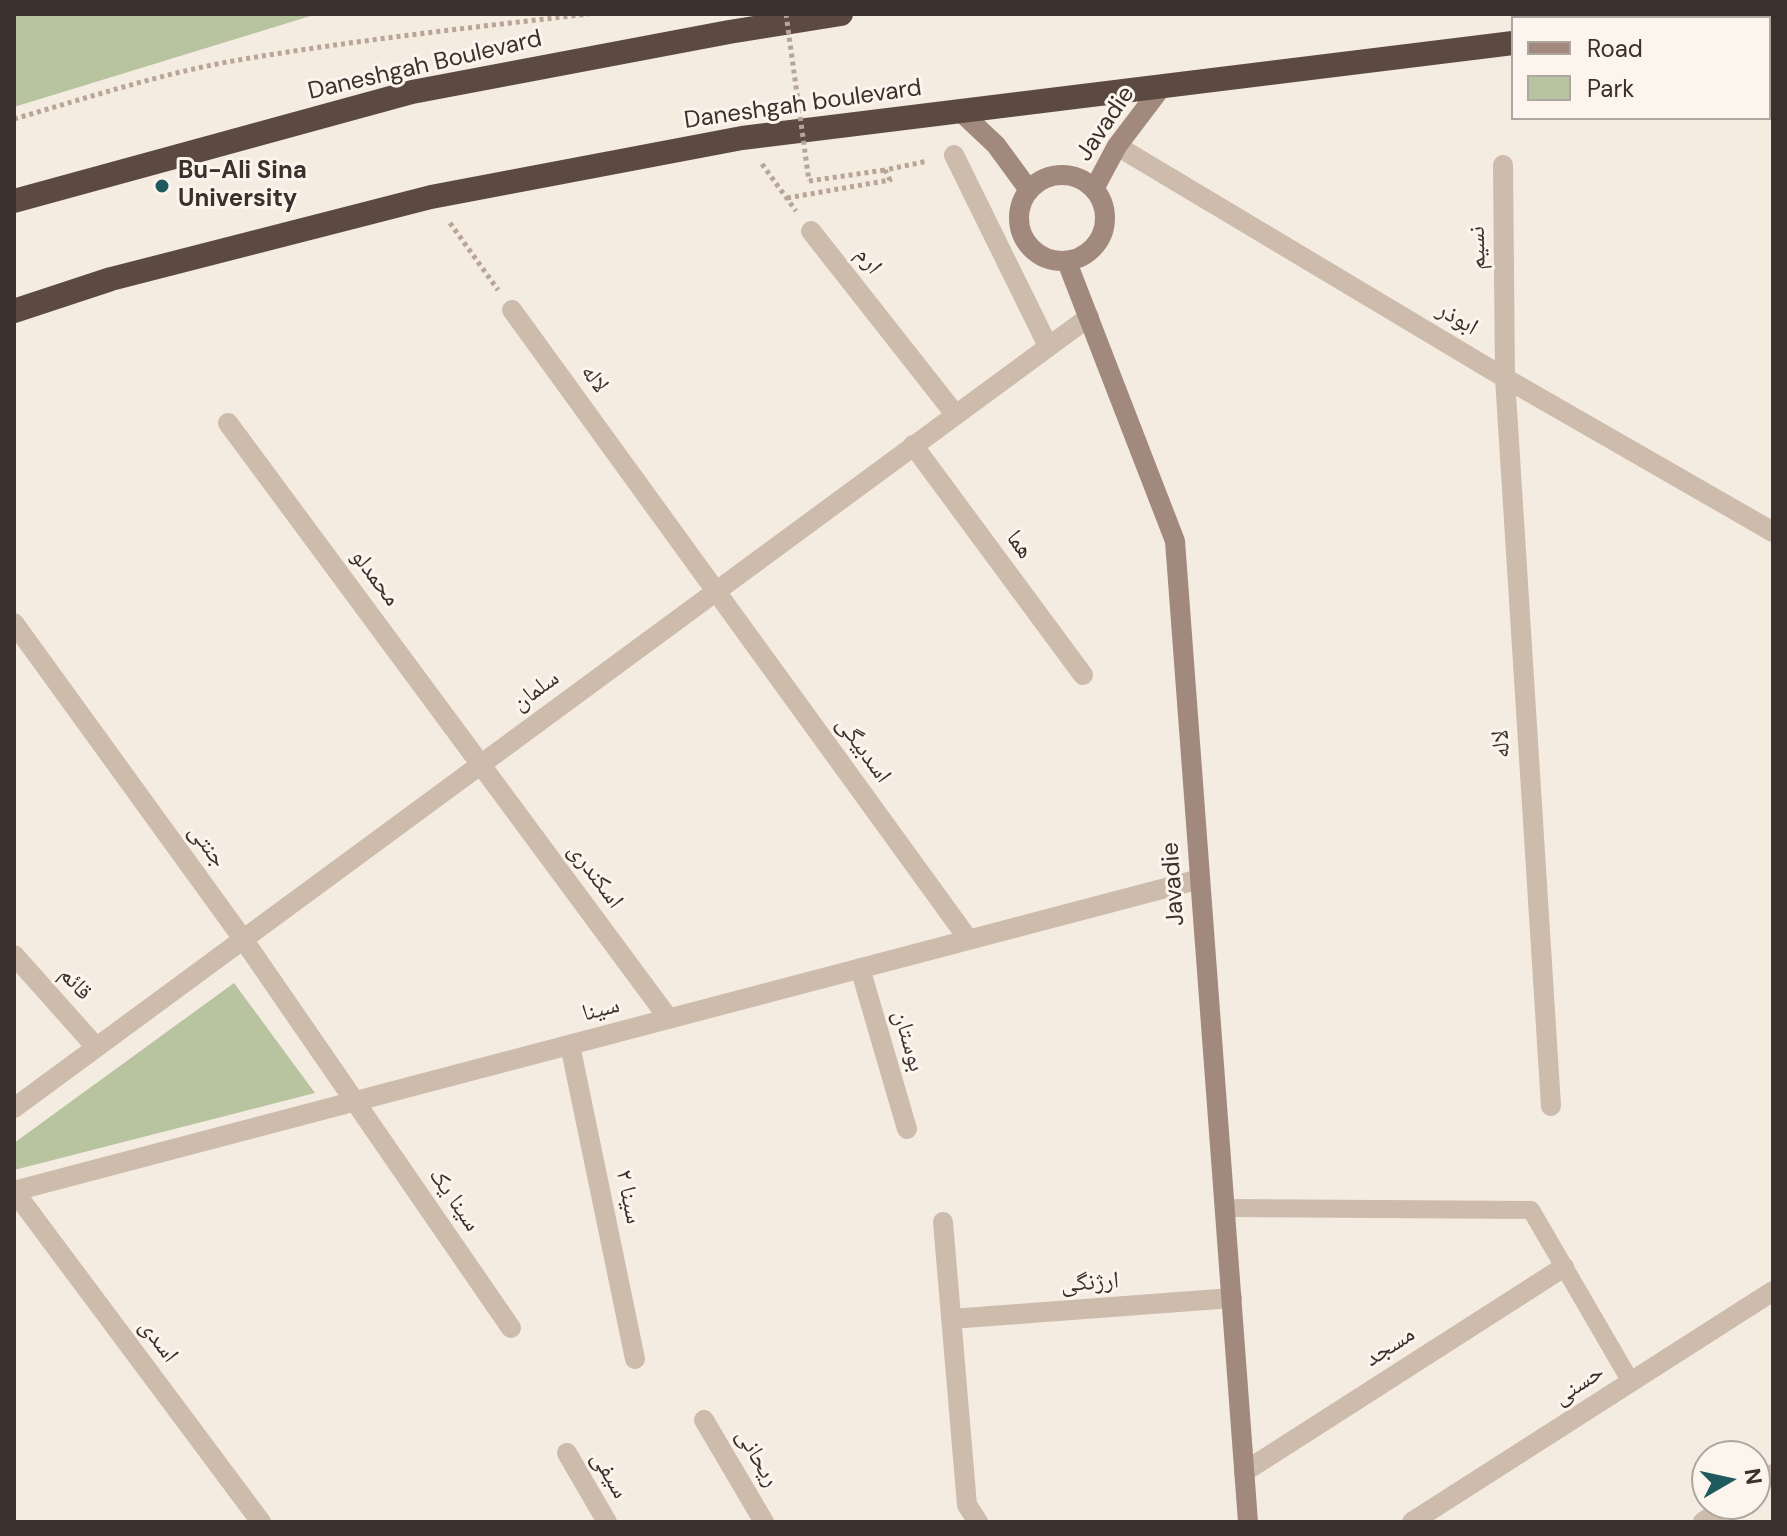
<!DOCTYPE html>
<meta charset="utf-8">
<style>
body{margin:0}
#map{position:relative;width:1787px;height:1536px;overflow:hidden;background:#f4ebe1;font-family:"DM Sans",sans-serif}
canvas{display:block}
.frame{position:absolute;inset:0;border:16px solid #3b302b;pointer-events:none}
.legend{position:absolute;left:1511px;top:16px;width:260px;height:104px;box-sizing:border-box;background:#fbf5ee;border:2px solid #aea6a0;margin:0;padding:10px 14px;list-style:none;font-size:24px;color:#3b302b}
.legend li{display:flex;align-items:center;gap:16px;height:40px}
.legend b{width:40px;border:2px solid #aea6a0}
.north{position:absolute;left:1691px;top:1440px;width:80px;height:80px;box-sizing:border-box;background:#fbf5ee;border:2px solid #aea6a0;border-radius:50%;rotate:81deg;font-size:22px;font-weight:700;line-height:32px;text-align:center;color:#3b302b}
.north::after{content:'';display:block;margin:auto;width:28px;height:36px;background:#1f5a5e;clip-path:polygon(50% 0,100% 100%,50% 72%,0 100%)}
</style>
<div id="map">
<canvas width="1787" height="1536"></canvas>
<div class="frame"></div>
<ul class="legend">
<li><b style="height:10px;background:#a18a7d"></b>Road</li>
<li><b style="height:22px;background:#b8c4a0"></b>Park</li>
</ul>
<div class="north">N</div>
</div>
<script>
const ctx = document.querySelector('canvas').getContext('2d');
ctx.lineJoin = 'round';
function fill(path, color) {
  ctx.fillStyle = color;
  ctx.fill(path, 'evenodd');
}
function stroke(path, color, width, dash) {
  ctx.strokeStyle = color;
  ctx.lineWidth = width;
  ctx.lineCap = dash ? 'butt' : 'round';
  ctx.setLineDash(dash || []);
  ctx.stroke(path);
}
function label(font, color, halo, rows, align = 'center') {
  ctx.font = font + ' "DM Sans","Noto Naskh Arabic",sans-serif';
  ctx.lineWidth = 6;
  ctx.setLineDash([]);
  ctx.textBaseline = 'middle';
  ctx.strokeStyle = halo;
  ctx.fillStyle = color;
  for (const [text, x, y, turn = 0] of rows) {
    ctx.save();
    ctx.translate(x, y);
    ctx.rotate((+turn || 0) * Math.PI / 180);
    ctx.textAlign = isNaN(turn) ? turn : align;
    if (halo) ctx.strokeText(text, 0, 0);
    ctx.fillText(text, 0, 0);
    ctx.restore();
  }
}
const green = new Path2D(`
 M14,14H317L14,107Z
 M234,983L315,1093L14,1170V1143Z`);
const path = new Path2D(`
 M14,119C90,97 166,72 244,59C358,40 474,27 589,14
 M762,164L796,211
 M809,181L885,170
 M787,198L890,180L885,170L928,161
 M450,223L498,290`);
const lane = new Path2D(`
 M1224,1208L1531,1210L1631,1382`);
const street = new Path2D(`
 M1117,146L1505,378L1773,532
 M954,155L1048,346
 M1503,165L1505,378L1551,1106
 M811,231L955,414
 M512,310L969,940
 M228,423L669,1019
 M913,445L1083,675
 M14,623L243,939L511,1328
 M14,955L96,1047
 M860,968L907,1129
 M570,1045L635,1359
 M14,1108L1089,317
 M14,1191L1200,879
 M14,1191L261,1522
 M943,1222L967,1505L978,1522
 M951,1319L1232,1298
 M704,1420L764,1522
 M567,1453L607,1522
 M1244,1472L1564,1267
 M1755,1486L1773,1474
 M1412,1522L1773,1291
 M1703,1522L1729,1504`);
const secondary = new Path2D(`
 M961,112L996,145L1029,190
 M1019 218a43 43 0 1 1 86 0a43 43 0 1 1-86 0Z
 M1094,189L1117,146L1161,88
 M1067,262L1175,541L1248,1522`);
const highway = new Path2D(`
 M1710,18L1742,14
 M14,201L412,92L729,32L841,14
 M14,311L111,279L431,197L742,138L1513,43`);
const pathBridge = new Path2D(`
 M786,14L809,181`);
const markers = [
 [162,186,8,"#1f5a5e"]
];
const streetNames = [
 ["Daneshgah Boulevard",425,66,-13],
 ["Daneshgah boulevard",803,105,-8],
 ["Javadie",1106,124,-56],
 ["نسیم",1478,248,-91],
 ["ارم",868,261,52],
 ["ابوذر",1457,319,31],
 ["لاله",594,379,54],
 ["هما",1019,545,54],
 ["محمدلو",375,578,53],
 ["سلمان",536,691,-36],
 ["لاله",1502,744,-94],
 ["اسدبیگی",863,750,54],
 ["جنتی",207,846,54],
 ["اسکندری",595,876,53],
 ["Javadie",1174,884,-94],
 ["قائم",75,984,48],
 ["سینا",601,1010,-15],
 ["بوستان",908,1041,74],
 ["سینا ۲",628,1197,78],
 ["سینا یک",454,1200,55],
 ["ارژنگی",1090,1283,-4],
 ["اسدی",158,1341,53],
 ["مسجد",1390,1347,-33],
 ["حسنی",1579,1385,-33],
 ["ریحانی",757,1458,60],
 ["سیفی",609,1475,60]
];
const poiNames = [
 ["Bu-Ali Sina",178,172],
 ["University",178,200]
];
fill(green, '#b8c4a0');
stroke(path, '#b9a596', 5, [4, 4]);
stroke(lane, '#cdbbac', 18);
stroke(street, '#cdbbac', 20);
stroke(secondary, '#a18a7d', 20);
stroke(highway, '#5c4a42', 24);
stroke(pathBridge, '#b9a596', 5, [4, 4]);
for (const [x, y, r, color] of markers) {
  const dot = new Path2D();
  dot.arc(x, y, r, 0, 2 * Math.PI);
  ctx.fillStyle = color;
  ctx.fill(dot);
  stroke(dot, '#fbf5ee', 3);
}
label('24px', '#3b302b', '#fbf5ee', streetNames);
label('bold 24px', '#3b302b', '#fbf5ee', poiNames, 'left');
</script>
